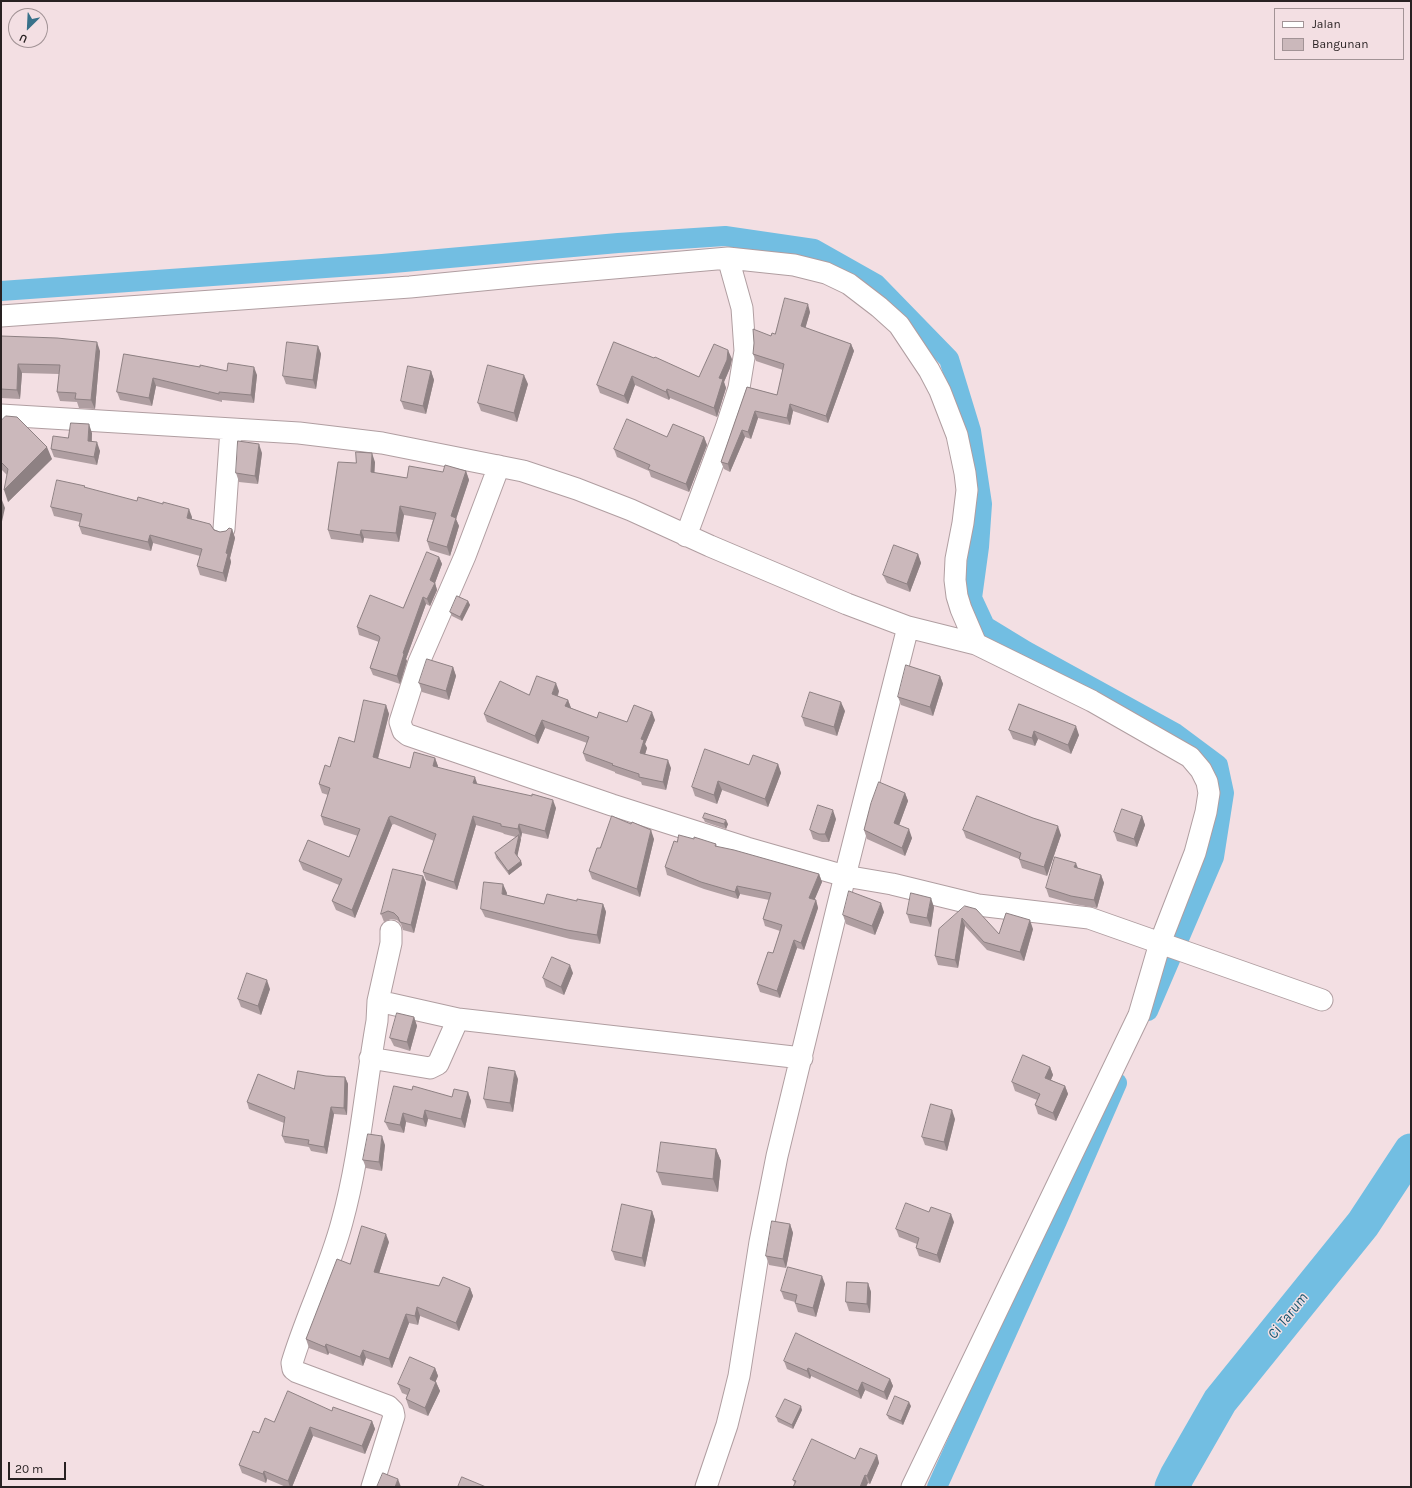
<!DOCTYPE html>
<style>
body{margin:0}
#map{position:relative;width:1412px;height:1488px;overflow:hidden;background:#f3dfe3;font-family:Karla,sans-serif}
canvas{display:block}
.frame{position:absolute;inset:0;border:2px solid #282122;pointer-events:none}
.legend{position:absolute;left:1274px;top:8px;width:130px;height:52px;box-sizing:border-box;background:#f3dfe3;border:1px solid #a29396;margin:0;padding:5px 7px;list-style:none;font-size:12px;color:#282122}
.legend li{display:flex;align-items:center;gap:8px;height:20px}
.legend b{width:20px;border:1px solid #a29396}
.north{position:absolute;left:8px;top:8px;width:40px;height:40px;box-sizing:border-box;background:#f3dfe3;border:1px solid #a29396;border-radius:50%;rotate:204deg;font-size:11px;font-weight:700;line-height:16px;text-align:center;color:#282122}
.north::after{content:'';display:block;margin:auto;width:14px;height:18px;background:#38718a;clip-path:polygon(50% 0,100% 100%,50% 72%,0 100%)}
.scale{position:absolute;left:8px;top:1462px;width:58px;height:18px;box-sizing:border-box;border:2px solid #282122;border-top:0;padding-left:5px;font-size:12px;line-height:14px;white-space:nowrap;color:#282122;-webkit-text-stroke:3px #f3dfe3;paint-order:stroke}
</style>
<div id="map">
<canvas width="1412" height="1488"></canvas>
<div class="frame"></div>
<ul class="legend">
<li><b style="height:5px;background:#fff"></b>Jalan</li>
<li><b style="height:11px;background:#cbb8bb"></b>Bangunan</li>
</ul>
<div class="north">U</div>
<div class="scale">20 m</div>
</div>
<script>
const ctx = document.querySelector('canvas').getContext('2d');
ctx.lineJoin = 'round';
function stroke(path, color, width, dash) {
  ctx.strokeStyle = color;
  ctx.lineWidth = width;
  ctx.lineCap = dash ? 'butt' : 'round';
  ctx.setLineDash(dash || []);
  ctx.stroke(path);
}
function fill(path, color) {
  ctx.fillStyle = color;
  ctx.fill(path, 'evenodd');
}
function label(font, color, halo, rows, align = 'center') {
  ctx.font = font + ' Karla,sans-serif';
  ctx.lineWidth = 3;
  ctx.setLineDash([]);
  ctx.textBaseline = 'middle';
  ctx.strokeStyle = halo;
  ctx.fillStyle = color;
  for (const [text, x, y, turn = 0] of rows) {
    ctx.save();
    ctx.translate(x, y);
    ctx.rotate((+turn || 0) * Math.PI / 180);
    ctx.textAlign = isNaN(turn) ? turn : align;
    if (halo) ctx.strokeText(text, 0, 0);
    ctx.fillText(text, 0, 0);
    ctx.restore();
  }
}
const canal = new Path2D(`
 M1,291L382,264L618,243L725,236L814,249L876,284L949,359L971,431L982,504L979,547L972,598L985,626L1026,651L1175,733L1218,765L1224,793L1214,857L1148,1011
 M937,1487L1057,1221L1117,1083`);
const river = new Path2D(`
 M1172,1487L1177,1476L1220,1401L1363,1224L1411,1151`);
const street = new Path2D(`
 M1,316L410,287L533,275L728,258L794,265L826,273L849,284L879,307L899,325L929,370L940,391L957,435L965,473L967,490L963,523L956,559L955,580L957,596L961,609L976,644
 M1,415L299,433L382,443L523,471L577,489L631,510L710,546L847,604L908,627L976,644L1092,701L1190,757L1201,770L1207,782L1209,793L1206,812L1195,853L1160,943L1139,1015L912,1487
 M499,466L465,556L419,662L400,722L403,731L408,735L612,805L747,848L845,876L892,884L978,905L1089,918L1322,1000
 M224,529L231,429
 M686,536L726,428L739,388L745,351L742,308L728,258
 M378,1001L458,1019L802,1058
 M370,1058L430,1068L438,1064L458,1019
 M372,1487L394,1416L393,1411L388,1406L297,1372L293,1369L292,1363C306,1316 329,1271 342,1222C360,1157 365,1088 377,1021L378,1001L391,943V931
 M706,1487L727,1425L739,1376L760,1242L777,1156L845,876L908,627`);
const wall = new Path2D(`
 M810,312L805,328L851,344L854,351L828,423L793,411L790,425L758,418L751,439L745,437L730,472L724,469L721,462L747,387L777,395L783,370L756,361L753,354L771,336L775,334Z
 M1,336L100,351L95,409L79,408L77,402L60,401L57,392L59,374L22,373L20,399L1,398Z
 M614,342L699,377L732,359L730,368L724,382L726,388L717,417L670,398L669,400L635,385L628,404L600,393L597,385Z
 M318,346L321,354L316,389L286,384L283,376Z
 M124,354L200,367L257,375L254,403L222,400V402L156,386L152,406L120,400L117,392Z
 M431,371L434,380L426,414L404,409L401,401Z
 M528,384L517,422L481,411L478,403Z
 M1,421L52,459L8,502L7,475L1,469Z
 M92,433V442L100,451L97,465L54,457L51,449L68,438Z
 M667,437H704L707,445L689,492L651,477L649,471L617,457L614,449Z
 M262,453L258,484L239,482L236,473Z
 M375,462L374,473L407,478L443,472L466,471L469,480L456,519L459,526L450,556L430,550L427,541L433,520L404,515L399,542L364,538L363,543L331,539L328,530L356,463Z
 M85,488L192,517V519L220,532L226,531L232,529L235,538L230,558L231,562L226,582L200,575L197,566L200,556L153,543L151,551L82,534L79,526L80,522L54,516L51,507Z
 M918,554L921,563L910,592L887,583L883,575Z
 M439,557L442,564L435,583L437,590L430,606L426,604L406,659L407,661L400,684L373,675L370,668L379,642L359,635L357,627L403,608Z
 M468,601L470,605L462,621L452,616L450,612Z
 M453,667L456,676L449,700L422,692L419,683Z
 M940,676L943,684L933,716L901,705L898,697Z
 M559,691L558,696L568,700L571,708L597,718L627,722L655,720L645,744L647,748L645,754L671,768L666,790L642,785L641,782L615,773V772L586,761L583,753L587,743L545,728L538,744L487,722L484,714L529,695Z
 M1019,704L1079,735L1071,754L1038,739L1035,746L1013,739L1009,730Z
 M386,705L389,714L378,759L410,768L435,758L438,767L477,784L556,808L548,839L522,833L521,838H520L521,839L517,856L521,861L522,865L509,875L496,858L495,853L516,837L504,834L503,833L476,825L457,890L426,880L423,872L434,841L394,824L392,825L355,918L336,910L332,901L339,885L303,870L299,861L349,857L358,836L324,825L321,816L328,795L322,793L319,784L330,767L354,742Z
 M845,711L837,736L805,726L802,717Z
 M778,764L781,773L768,807L722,790L717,804L695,796L692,787L749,765Z
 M905,793L908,801L899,825L912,838L905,856L867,839L864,830Z
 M1142,816L1145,825L1137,847L1117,841L1114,832Z
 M703,818L728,824L726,829L705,822Z
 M836,819L829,842H822L813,839L810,830Z
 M631,824L654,839L640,897L592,879L589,871L600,848Z
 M963,830L1061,835L1047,876L1022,868L1019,859L966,838Z
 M694,839L716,844L717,847L819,874L822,882L814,900H816L818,908L804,950L797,948L780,998L760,992L757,984L773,953L780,931L765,926L763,919L769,900L740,894L738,899L704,889L667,875L665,867Z
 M1078,868L1101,875L1104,883L1097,908L1074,904L1049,897L1046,888Z
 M423,876L426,883L414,933L403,930L401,924L397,920L391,919L384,922L381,914Z
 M507,893L506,895L544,904L577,901L603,904L606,912L600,944L570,939L485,917L481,909Z
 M965,906L999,934L1033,929L1024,961L987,950L965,926L958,968L938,965L935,956Z
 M934,907L931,927L910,923L907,914Z
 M884,912L875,935L846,924L843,915Z
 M573,973L564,995L546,987L543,978Z
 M270,989L261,1015L241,1007L238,999Z
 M414,1017L417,1026L410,1051L394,1046L390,1038Z
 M1050,1067L1053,1075L1051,1080L1065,1086L1068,1094L1056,1121L1038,1114L1035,1105L1037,1100L1015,1091L1012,1082Z
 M326,1076L345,1077L348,1084L347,1115L334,1114L327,1154L311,1151L309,1147L285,1143L282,1136L284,1123L249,1109L247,1102L294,1089Z
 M518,1079L513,1112L487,1108L484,1099Z
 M412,1090L452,1097L468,1092L471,1101L465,1128L428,1119L426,1127L406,1122L404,1133L389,1130L385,1122Z
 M955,1119L947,1151L925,1145L922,1137Z
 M385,1145L382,1171L366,1168L363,1160Z
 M716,1149L721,1161L718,1192L662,1185L657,1172Z
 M652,1211L655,1220L645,1267L615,1260L612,1251Z
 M954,1222L940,1263L919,1256L916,1248L917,1244L899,1237L896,1229Z
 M790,1224L793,1233L786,1268L769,1265L766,1256Z
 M389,1242L379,1273L439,1286L470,1288L473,1296L459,1331L420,1316L418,1325L409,1323L392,1368L366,1358L363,1366L329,1353L328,1355L309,1348L306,1339L350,1264Z
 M868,1283L871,1292L870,1313L849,1311L846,1302Z
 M825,1284L816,1317L798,1312L795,1303V1302L784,1299L781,1291Z
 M784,1361L890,1379L893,1386L887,1400L865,1390L861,1399L811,1376L810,1379L787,1369Z
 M435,1368L438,1376L435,1382H436L440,1391L428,1416L409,1408L406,1399L407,1395L402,1393L398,1384Z
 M911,1406L903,1425L889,1419L887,1415Z
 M802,1410L793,1429L778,1422L776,1417Z
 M332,1411L372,1421L375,1429L365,1454L313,1436L292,1487H286L267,1479L266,1483L242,1473L239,1465L259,1433L274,1422Z
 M877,1455L879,1463L870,1484L868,1483L795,1484L793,1480L855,1459Z`);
const shadedWall = new Path2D(`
 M808,304L810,312L804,333L801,326Z
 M97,342L100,351L95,409L91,400Z
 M851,344L854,351L828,423L826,416Z
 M318,346L321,354L316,389L313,380Z
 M728,350L732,359L730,368L724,382L726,388L717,417L714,408L719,378Z
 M18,364L22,373L20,399L17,390Z
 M254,367L257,375L254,403L251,395Z
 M431,371L434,380L426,414L423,406Z
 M524,375L528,384L517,422L514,413Z
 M632,376L635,385L628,404L624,396Z
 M153,378L156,386L152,406L149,398Z
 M667,389L670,398L669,400L666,392Z
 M790,404L793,411L790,425L787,418Z
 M755,411L758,418L751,439L748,432Z
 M89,424L92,433L91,450L88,441Z
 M742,430L745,437L730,472L728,464Z
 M704,437L707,445L689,492L686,484Z
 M97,442L100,451L97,465L94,457Z
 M259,444L262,453L258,484L255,476Z
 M47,447L52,459L8,502L4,490Z
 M372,453L375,462L374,481L371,472Z
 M466,471L469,480L456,519L459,526L450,556L447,547L451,516Z
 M2,500L5,508L1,526V503Z
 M400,506L404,515L399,542L396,533Z
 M189,509L192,517L190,526L187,518Z
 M232,529L235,538L230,558L231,562L226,582L223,573L226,553Z
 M361,530L364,538L363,543L360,535Z
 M150,535L153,543L151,551L148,542Z
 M918,554L921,563L910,592L907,584Z
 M439,557L442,564L435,583L437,590L430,606L427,599L430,580Z
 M423,597L426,604L406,659L407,661L400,684L397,676L403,653Z
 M468,601L470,605L462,621L460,617Z
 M453,667L456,676L449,700L446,691Z
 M940,676L943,684L933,716L930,707Z
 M556,683L559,691L555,702L552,694Z
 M568,700L571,708L568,714L565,706Z
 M841,702L845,711L837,736L834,727Z
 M386,705L389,714L376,766L373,757Z
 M652,712L655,720L645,744L647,748L643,761L640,753L641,739Z
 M542,720L545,728L538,744L535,736Z
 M1076,726L1079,735L1071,754L1068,745Z
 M1034,731L1038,739L1035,746L1032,738Z
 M435,758L438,766L436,774L433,766Z
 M668,760L671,768L666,790L663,782Z
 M778,764L781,773L768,807L765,799Z
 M475,777L478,786L473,783Z
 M718,781L722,790L717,804L714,795Z
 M905,793L908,801L897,831L894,823Z
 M553,800L556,808L548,839L545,831Z
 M833,810L836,819L829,842L825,834Z
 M473,816L476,825L457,890L454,882Z
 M1142,816L1145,825L1137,847L1134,839Z
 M389,817L392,825L355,918L352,910Z
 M726,820L728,824L726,829L724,824Z
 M519,824L522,833L521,838L518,829Z
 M1058,826L1061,835L1047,876L1044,867Z
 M909,829L912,838L905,856L902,848Z
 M651,830L654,839L640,897L637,889Z
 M519,835L521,839L517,858L515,853Z
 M521,861L522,865L509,875L508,871Z
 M1076,863L1079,871L1074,867Z
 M819,874L822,882L812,906L809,898Z
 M1101,875L1104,883L1097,908L1094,900Z
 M423,876L426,883L414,933L411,925Z
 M503,884L507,893L505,903L502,894Z
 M737,886L740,894L738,899L735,892Z
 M931,898L934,907L931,927L927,918Z
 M816,900L818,908L804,950L801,943Z
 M881,903L884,912L875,935L872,926Z
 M603,904L606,912L600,944L597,935Z
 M962,918L965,926L958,968L955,960Z
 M1030,920L1033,929L1024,961L1020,952Z
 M794,940L797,948L780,998L777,991Z
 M570,965L573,973L564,995L561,987Z
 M267,980L270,989L261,1015L258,1006Z
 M414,1017L417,1026L410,1051L407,1042Z
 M1050,1067L1053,1075L1048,1086L1045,1078Z
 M515,1071L518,1079L513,1112L510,1103Z
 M345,1077L348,1084L347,1115L344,1108Z
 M1065,1086L1068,1094L1056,1121L1053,1113Z
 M468,1092L471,1101L465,1128L461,1119Z
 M331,1107L334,1114L327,1154L324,1147Z
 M425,1110L428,1119L426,1127L423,1119Z
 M952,1110L955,1119L947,1151L944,1142Z
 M403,1113L406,1122L404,1133L400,1125Z
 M382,1136L385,1145L382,1171L379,1162Z
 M716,1149L721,1161L718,1192L713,1179Z
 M652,1211L655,1220L645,1267L642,1258Z
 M951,1214L954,1222L940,1263L937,1255Z
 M790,1224L793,1233L786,1268L783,1259Z
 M386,1234L389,1242L377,1280L374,1272Z
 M822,1276L825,1284L816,1317L813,1308Z
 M868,1283L871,1292L870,1313L867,1304Z
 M470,1288L473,1296L459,1331L456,1323Z
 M417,1307L420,1316L418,1325L415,1316Z
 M406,1314L409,1323L392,1368L389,1359Z
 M326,1344L329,1353L328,1355L325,1347Z
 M363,1350L366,1358L363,1366L360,1357Z
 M435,1368L438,1376L433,1388L430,1379Z
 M808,1368L811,1376L810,1379L807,1371Z
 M890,1379L893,1386L887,1400L884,1392Z
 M436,1382L440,1391L428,1416L425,1408Z
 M862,1382L865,1390L861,1399L858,1391Z
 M909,1402L911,1406L903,1425L901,1421Z
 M801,1406L802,1410L793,1429L792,1425Z
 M372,1421L375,1429L365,1454L362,1446Z
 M310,1427L313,1436L292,1487H290L288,1481Z
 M877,1455L879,1463L870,1484L867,1476Z
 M264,1471L267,1479L266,1483L263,1474Z
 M865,1475L868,1483L866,1487H860Z
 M398,1479L401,1487H395Z`);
const building = new Path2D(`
 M785,298L808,304L801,326L851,344L826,416L790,404L787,418L755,411L748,432L742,430L728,464L721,462L747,387L777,395L784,364L753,354L754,343L753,329L771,336L772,333L775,334Z
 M1,336L57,338L97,342L91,400L75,399L76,393L57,392L60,365L18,364L17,390L1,389Z
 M287,342L318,346L313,380L283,376Z
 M614,342L654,358L655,357L699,377L714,344L728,350L727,360L719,378L723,379L714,408L667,389L666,392L632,376L624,396L597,385Z
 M124,354L200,367V365L227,371L228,363L254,367L251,395L219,392V394L153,378L149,398L117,392Z
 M488,365L524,375L514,413L478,403Z
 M408,366L431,371L423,406L401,401Z
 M6,416L17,417L47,447L4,490L8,469L1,462V421Z
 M627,419L667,437L673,424L704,437L686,484L648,469L650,465L614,449Z
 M71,423L89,424L88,441L97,442L94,457L51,449L53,436L68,438Z
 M238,441L259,444L255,476L236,473Z
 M356,452L372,453L371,472L407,478L409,466L443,472L445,465L466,471L451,516L456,518L447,547L427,541L436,513L400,506L396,533L361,530L360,535L328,530L338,462L356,463Z
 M57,480L85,486L84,487L137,501L138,497L163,504V502L189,509L187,518L210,524L214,530L220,532L226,531L229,528L232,529L226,553L228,554L223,573L197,566L202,549L150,535L148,542L79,526L82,514L51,507Z
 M894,545L918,554L907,584L883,575Z
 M427,552L439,557L430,580L435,583L427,599L423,597L403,653L404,654L397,676L370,668L380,638L379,636L357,627L370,595L403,608Z
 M457,596L468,601L460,617L450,612Z
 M427,659L453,667L446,691L419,683Z
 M906,665L940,676L930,707L898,697Z
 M537,676L556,683L552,694L568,700L565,706L597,718L599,712L627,722L634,705L652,712L641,739L644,740L640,753L668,760L663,782L639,777V774L612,765L613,764L583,753L589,737L542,720L535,736L484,714L500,681L529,695Z
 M810,692L841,702L834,727L802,717Z
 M364,700L386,705L373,757L410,768L414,752L435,758L433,766L475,777L473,783L532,796V794L553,800L545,831L519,824L518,829L501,826V824L473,816L454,882L423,872L436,834L391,816L389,817L352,910L332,901L342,879L299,861L308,840L349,857L360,829L321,816L330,788L319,784L325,765L330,767L339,737L354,742Z
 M1019,704L1076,726L1068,745L1034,731L1032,738L1009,730Z
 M705,749L749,765L753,755L778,764L765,799L718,781L714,795L692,787Z
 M879,782L905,793L894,823L909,829L902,848L864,830L871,803Z
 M977,796L1033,818L1058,826L1044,867L1019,859L1021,853L963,830Z
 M818,805L833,810L825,834H819L810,830Z
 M1122,809L1142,816L1134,839L1114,832Z
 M705,813L726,820L724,824L703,818Z
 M612,816L631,824L632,822L651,830L637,889L589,871L597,848H600Z
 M519,835L515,853L521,861L508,871L495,853Z
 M679,835L694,839V837L716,844L715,846L734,850L819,874L809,898L816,900L801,943L794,940L777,991L757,984L768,952L773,953L782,925L763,919L771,893L737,886L735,892L701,882L665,867L674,841L677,842Z
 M1055,857L1076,863L1074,867L1101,875L1094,900L1071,896L1046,888Z
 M393,869L423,876L411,925L400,922L398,917L394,913L388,911L381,914Z
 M484,882L503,884L502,894L544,904L547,894L577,901V899L603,904L597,935L567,930L481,909Z
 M849,891L881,903L872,926L843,915Z
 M911,893L931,898L927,918L907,914Z
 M965,906L976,909L999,934L1006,913L1030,920L1020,952L984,942L962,918L955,960L935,956L939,929Z
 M552,957L570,965L561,987L543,978Z
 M247,973L267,980L258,1006L238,999Z
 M397,1013L414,1017L407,1042L390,1038Z
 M1023,1055L1050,1067L1045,1078L1065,1086L1053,1113L1035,1105L1040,1094L1012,1082Z
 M489,1067L515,1071L510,1103L484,1099Z
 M298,1071L326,1076L345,1077L344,1108L331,1107L324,1147L308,1144L309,1140L282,1136L285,1117L247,1102L258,1074L294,1089Z
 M394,1086L412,1090L413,1086L452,1097L454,1089L468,1092L461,1119L425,1110L423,1119L403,1113L400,1125L385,1122Z
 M931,1104L952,1110L944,1142L922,1137Z
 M368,1134L382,1136L379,1162L363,1160Z
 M661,1142L716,1149L713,1179L657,1172Z
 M906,1203L929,1212L931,1207L951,1214L937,1255L916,1248L919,1238L896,1229Z
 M622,1204L652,1211L642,1258L612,1251Z
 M772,1221L790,1224L783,1259L766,1256Z
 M362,1226L386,1234L374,1272L439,1286L443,1277L470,1288L456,1323L417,1307L415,1316L406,1314L389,1359L363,1350L360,1357L326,1344L325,1347L306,1339L337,1259L350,1264Z
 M788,1267L822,1276L813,1308L795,1303L797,1295L781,1291Z
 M847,1282L868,1283L867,1304L846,1302Z
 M796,1333L890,1379L884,1392L862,1382L858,1391L808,1368L807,1371L784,1361Z
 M410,1357L435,1368L430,1379L436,1382L425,1408L406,1399L410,1389L398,1384Z
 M288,1391L332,1411L333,1407L372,1421L362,1446L310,1427L288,1481L264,1471L263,1474L239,1465L253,1431L259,1433L265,1418L274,1422Z
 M895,1396L909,1402L901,1421L887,1415Z
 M785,1399L801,1406L792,1425L776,1417Z
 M812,1439L855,1459L860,1448L877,1455L867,1476L865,1475L860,1487H793L796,1481L793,1480Z
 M383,1473L398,1479L395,1487H377Z
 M462,1477L486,1487H458Z`);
const waterNames = [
 ["Ci Tarum",1288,1316,-51]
];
stroke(canal, '#72bee2', 20);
stroke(river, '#72bee2', 35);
stroke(street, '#b09ea1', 23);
stroke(street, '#fff', 21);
fill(wall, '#af9ea1');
fill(shadedWall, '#8e8183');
fill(building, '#cbb8bb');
stroke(building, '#8e8183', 1);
label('italic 15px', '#1a576f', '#f3dfe3', waterNames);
</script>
